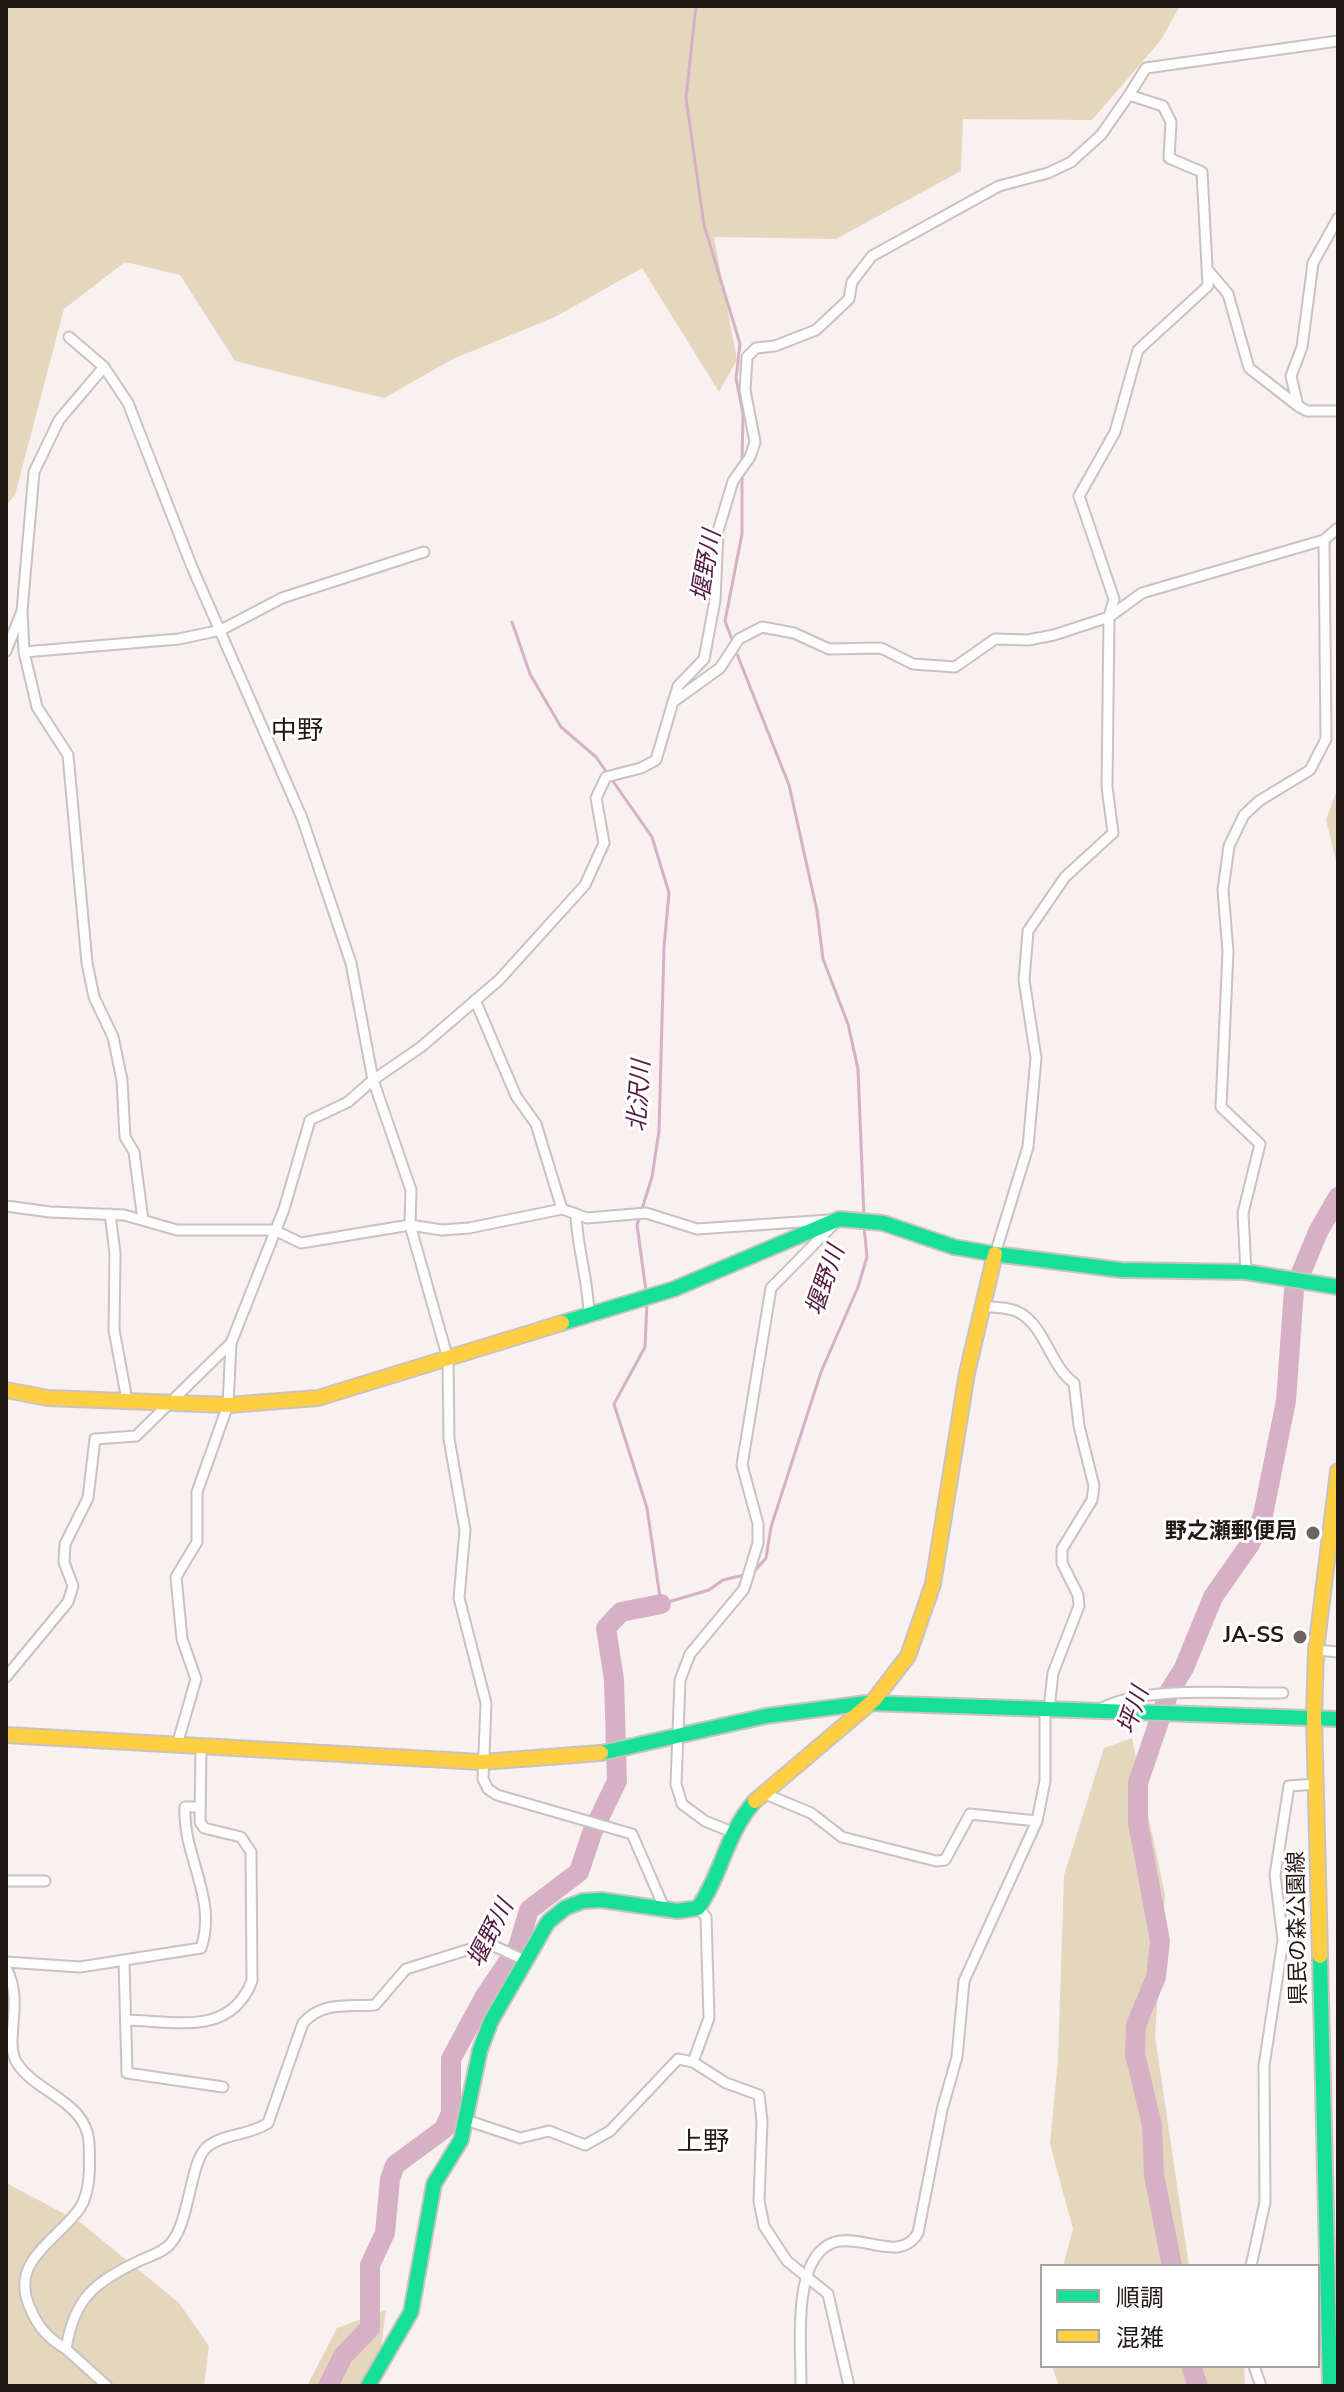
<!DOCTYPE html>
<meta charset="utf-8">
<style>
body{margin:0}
#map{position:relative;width:1344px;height:2392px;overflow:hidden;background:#f8f1f0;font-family:"Nunito Sans","Noto Sans JP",sans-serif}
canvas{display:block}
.frame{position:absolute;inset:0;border:8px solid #221815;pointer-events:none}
.legend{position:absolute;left:1040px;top:2264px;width:280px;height:104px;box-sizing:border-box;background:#fff;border:2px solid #a7a3a1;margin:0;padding:10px 14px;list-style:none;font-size:24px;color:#221815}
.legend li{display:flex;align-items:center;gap:16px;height:40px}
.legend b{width:40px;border:2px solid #a7a3a1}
</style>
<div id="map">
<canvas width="1344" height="2392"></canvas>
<div class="frame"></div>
<ul class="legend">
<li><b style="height:10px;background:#16e098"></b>順調</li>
<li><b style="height:10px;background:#ffcf43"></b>混雑</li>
</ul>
</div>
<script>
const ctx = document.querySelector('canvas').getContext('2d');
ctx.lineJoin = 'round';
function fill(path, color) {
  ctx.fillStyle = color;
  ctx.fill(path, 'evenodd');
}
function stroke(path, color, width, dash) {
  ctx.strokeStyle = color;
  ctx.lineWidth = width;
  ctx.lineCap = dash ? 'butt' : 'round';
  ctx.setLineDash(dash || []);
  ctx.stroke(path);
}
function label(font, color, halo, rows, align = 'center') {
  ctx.font = font + ' "Nunito Sans","Noto Sans JP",sans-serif';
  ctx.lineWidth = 6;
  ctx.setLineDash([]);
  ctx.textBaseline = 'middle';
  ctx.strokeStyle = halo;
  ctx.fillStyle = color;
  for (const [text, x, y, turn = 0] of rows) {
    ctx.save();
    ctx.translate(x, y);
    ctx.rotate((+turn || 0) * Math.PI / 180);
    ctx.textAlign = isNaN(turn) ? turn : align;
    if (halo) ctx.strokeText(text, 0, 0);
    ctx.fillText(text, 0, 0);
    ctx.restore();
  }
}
const green = new Path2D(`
 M6,6H1180L1161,40L1092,120L963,119L961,171L836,239L714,237L737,360L719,392L642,268L555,317L453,359L384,398L235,361L180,275L125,262L64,309L15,495L6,506Z
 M1338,787V869L1326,820Z
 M1132,1738L1165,1895L1155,2036L1189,2266H1063L1073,2229L1050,2144L1058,2059L1064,1875L1104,1748Z
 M6,2183L80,2222L179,2303L209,2346L204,2386H6Z
 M386,2310L376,2386H307L337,2328Z
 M1052,2366H1244L1245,2386H1059Z`);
const stream = new Path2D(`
 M696,6L686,98L704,225L740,344L736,378L743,414L742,461
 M512,622L530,674L561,727L596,757L652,837L669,893L664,947L659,1131L652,1177L637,1225L646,1291
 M733,642L725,621L742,534V473
 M735,649L789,785L817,911L823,959L848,1024L858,1069L864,1218
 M647,1302L645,1347L614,1404L647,1508L661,1604L709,1590L723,1580L744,1575
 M752,1574L766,1558L771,1527L821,1372L858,1287L867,1257L864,1226`);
const river = new Path2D(`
 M1172,2266L1154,2175L1152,2125L1135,2054L1136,2025L1156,1977L1160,1941L1138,1823V1783L1169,1692L1184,1668L1213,1597L1250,1544L1263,1515L1286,1401L1294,1290L1318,1232L1338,1197
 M1191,2366L1198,2386
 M328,2386L343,2356L370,2328V2265L385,2233L390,2179L395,2165L444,2129L451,2113V2059L485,1996L518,1947L529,1910L579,1872L592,1833L617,1781L614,1680L606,1628L621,1612L661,1604`);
const street = new Path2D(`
 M1338,218L1313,263L1302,347L1291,376L1298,406L1307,411H1338
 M1207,269L1228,294L1249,368L1298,406
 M69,337L104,367L128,403L192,567L302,818L351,963L373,1080L411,1190L410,1225L448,1359L449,1439L465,1530L459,1598L486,1703L483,1779L488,1789L497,1795L632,1834L666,1912
 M22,611L24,652L179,639L221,630L282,598L424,552
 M6,651L22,611L34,472L59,420L104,367
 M24,652L37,707L68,755L87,963L94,997L113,1037L122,1080L125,1137L134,1152L143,1220
 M673,702L678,686L704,659L715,600L718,531L733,481L750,457L755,442L745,390L747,357L756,348L775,346L816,330L849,299L852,282L872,256L999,186L1048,173L1071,162L1101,135L1129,95
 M475,1000L516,1096L536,1124L562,1209
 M6,1206L50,1212L124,1215L177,1230H274L301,1243L410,1225L442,1230L469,1228L562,1209L587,1218L646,1213L697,1229L829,1220
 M110,1214L115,1253L114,1330L127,1400
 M576,1214C577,1249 589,1282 589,1317
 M995,1254L1028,1147L1036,1058L1024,980L1028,931L1065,877L1113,833L1107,787L1109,617L1114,599L1079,496L1115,432L1138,350L1208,286L1202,172L1169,158L1171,122L1163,106L1129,95L1146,68L1338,41
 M1246,1272L1243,1213L1260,1144L1221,1107L1228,952L1223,890L1229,846L1244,815L1259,801L1310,770L1326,739L1324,540
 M983,1306C994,1308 1011,1307 1020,1313C1046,1328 1050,1366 1074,1383L1079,1426L1094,1486L1092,1500L1062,1549V1563L1078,1595L1079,1606L1053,1673L1049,1709
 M1316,1650L1338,1652
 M6,1677L68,1602L73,1586L64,1562L65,1544L88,1498L95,1439L136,1436L231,1343L284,1209L310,1120L348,1102L373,1080L421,1047L499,980L585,885L604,843L596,798L606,777L641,768L656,760L673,702L720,668L739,639L762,627L794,633L829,649L881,648L913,664L955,667L995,639L1028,640L1054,635L1109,617L1142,593L1324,540L1338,528
 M1100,1709C1143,1685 1232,1694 1283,1693
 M177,1745L196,1679L182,1639L176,1577L197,1542V1492L228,1405L231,1343
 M763,1793L811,1813L842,1837L936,1861L945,1860L970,1814L1037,1821
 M732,1832L705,1821L682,1804L676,1784L680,1680L690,1654L744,1589L758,1543V1524L742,1465L771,1288L834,1224
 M6,1881H45
 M124,1961L127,2073L223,2087
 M6,1962L80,1967L201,1948C218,1899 182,1854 185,1807H199
 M6,1968C25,2001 3,2042 17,2063C36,2093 86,2101 89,2142C90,2163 91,2191 80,2208C58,2240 12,2259 28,2303C37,2326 46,2337 66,2349
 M126,2020C176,2021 230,2037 252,1981L251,1852L241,1837L204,1828L200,1822L201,1746
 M693,2062L726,2083L759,2095L762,2121L759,2201L764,2226L787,2261L828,2294L849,2386
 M466,2120L520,2138L549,2131L585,2145L610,2131L678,2059L693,2062L709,2018L706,1917L698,1908
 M1251,2266L1265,2202L1264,2066L1283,1940L1275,1875L1289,1786L1316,1784
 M1254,2366L1261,2386
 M107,2386L66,2349C74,2298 95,2282 139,2261C150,2256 164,2252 171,2243C190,2221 190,2161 207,2147C224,2133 249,2136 268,2123L303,2023C323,2001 347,2007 375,2005L406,1969L483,1945L494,1946L526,1961
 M801,2386C801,2353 796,2293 812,2263C840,2210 894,2273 918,2233L942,2110L957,2057L964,1981L1037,1821L1045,1781V1709`);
const fast = new Path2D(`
 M562,1323L674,1289L839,1219L883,1223L954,1247L995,1254L1121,1270L1246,1272L1338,1287
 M601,1753L766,1716L867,1703L1338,1719
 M1320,1956L1330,2386
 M368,2386L411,2312L434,2184L461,2140L480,2050L491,2021L548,1922L565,1908L583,1901L601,1900L678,1911L698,1908C722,1874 726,1833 755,1801`);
const slow = new Path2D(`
 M6,1390L48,1398L228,1405L318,1398L562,1323
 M6,1735L482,1762L601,1753
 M755,1801L874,1700L908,1656L933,1584L967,1373L995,1254
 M1320,1956L1314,1716L1316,1650L1338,1471`);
const markers = [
 [1313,1533,8,"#6d6462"],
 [1300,1637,8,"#6d6462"]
];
const poiNames = [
 ["野之瀬郵便局",1297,1533],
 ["JA-SS",1284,1637]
];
const streetNames = [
 ["県民の森公園線",1299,1928,-91]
];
const waterNames = [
 ["堰野川",708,566,-80],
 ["北沢川",641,1096,-86],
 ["堰野川",827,1281,-71],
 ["坪川",1135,1711,-71],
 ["堰野川",492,1934,-63]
];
const quarterNames = [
 ["中野",297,733],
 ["上野",703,2144]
];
fill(green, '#e5d7bd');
stroke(stream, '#d6b1c5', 3);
stroke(river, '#d6b1c5', 20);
stroke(street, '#cac2c0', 13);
stroke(fast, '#cac2c0', 18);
stroke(slow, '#cac2c0', 18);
stroke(street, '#fefdfd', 9);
stroke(fast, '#16e098', 14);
stroke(slow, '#ffcf43', 14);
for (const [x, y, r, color] of markers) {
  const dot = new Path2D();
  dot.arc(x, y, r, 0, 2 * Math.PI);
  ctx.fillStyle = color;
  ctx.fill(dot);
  stroke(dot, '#fff', 3);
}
label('bold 22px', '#221815', '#fff', poiNames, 'right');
label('22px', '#221815', '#fff', streetNames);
label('italic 24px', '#561a41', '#fff', waterNames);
label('26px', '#221815', '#fff', quarterNames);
</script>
